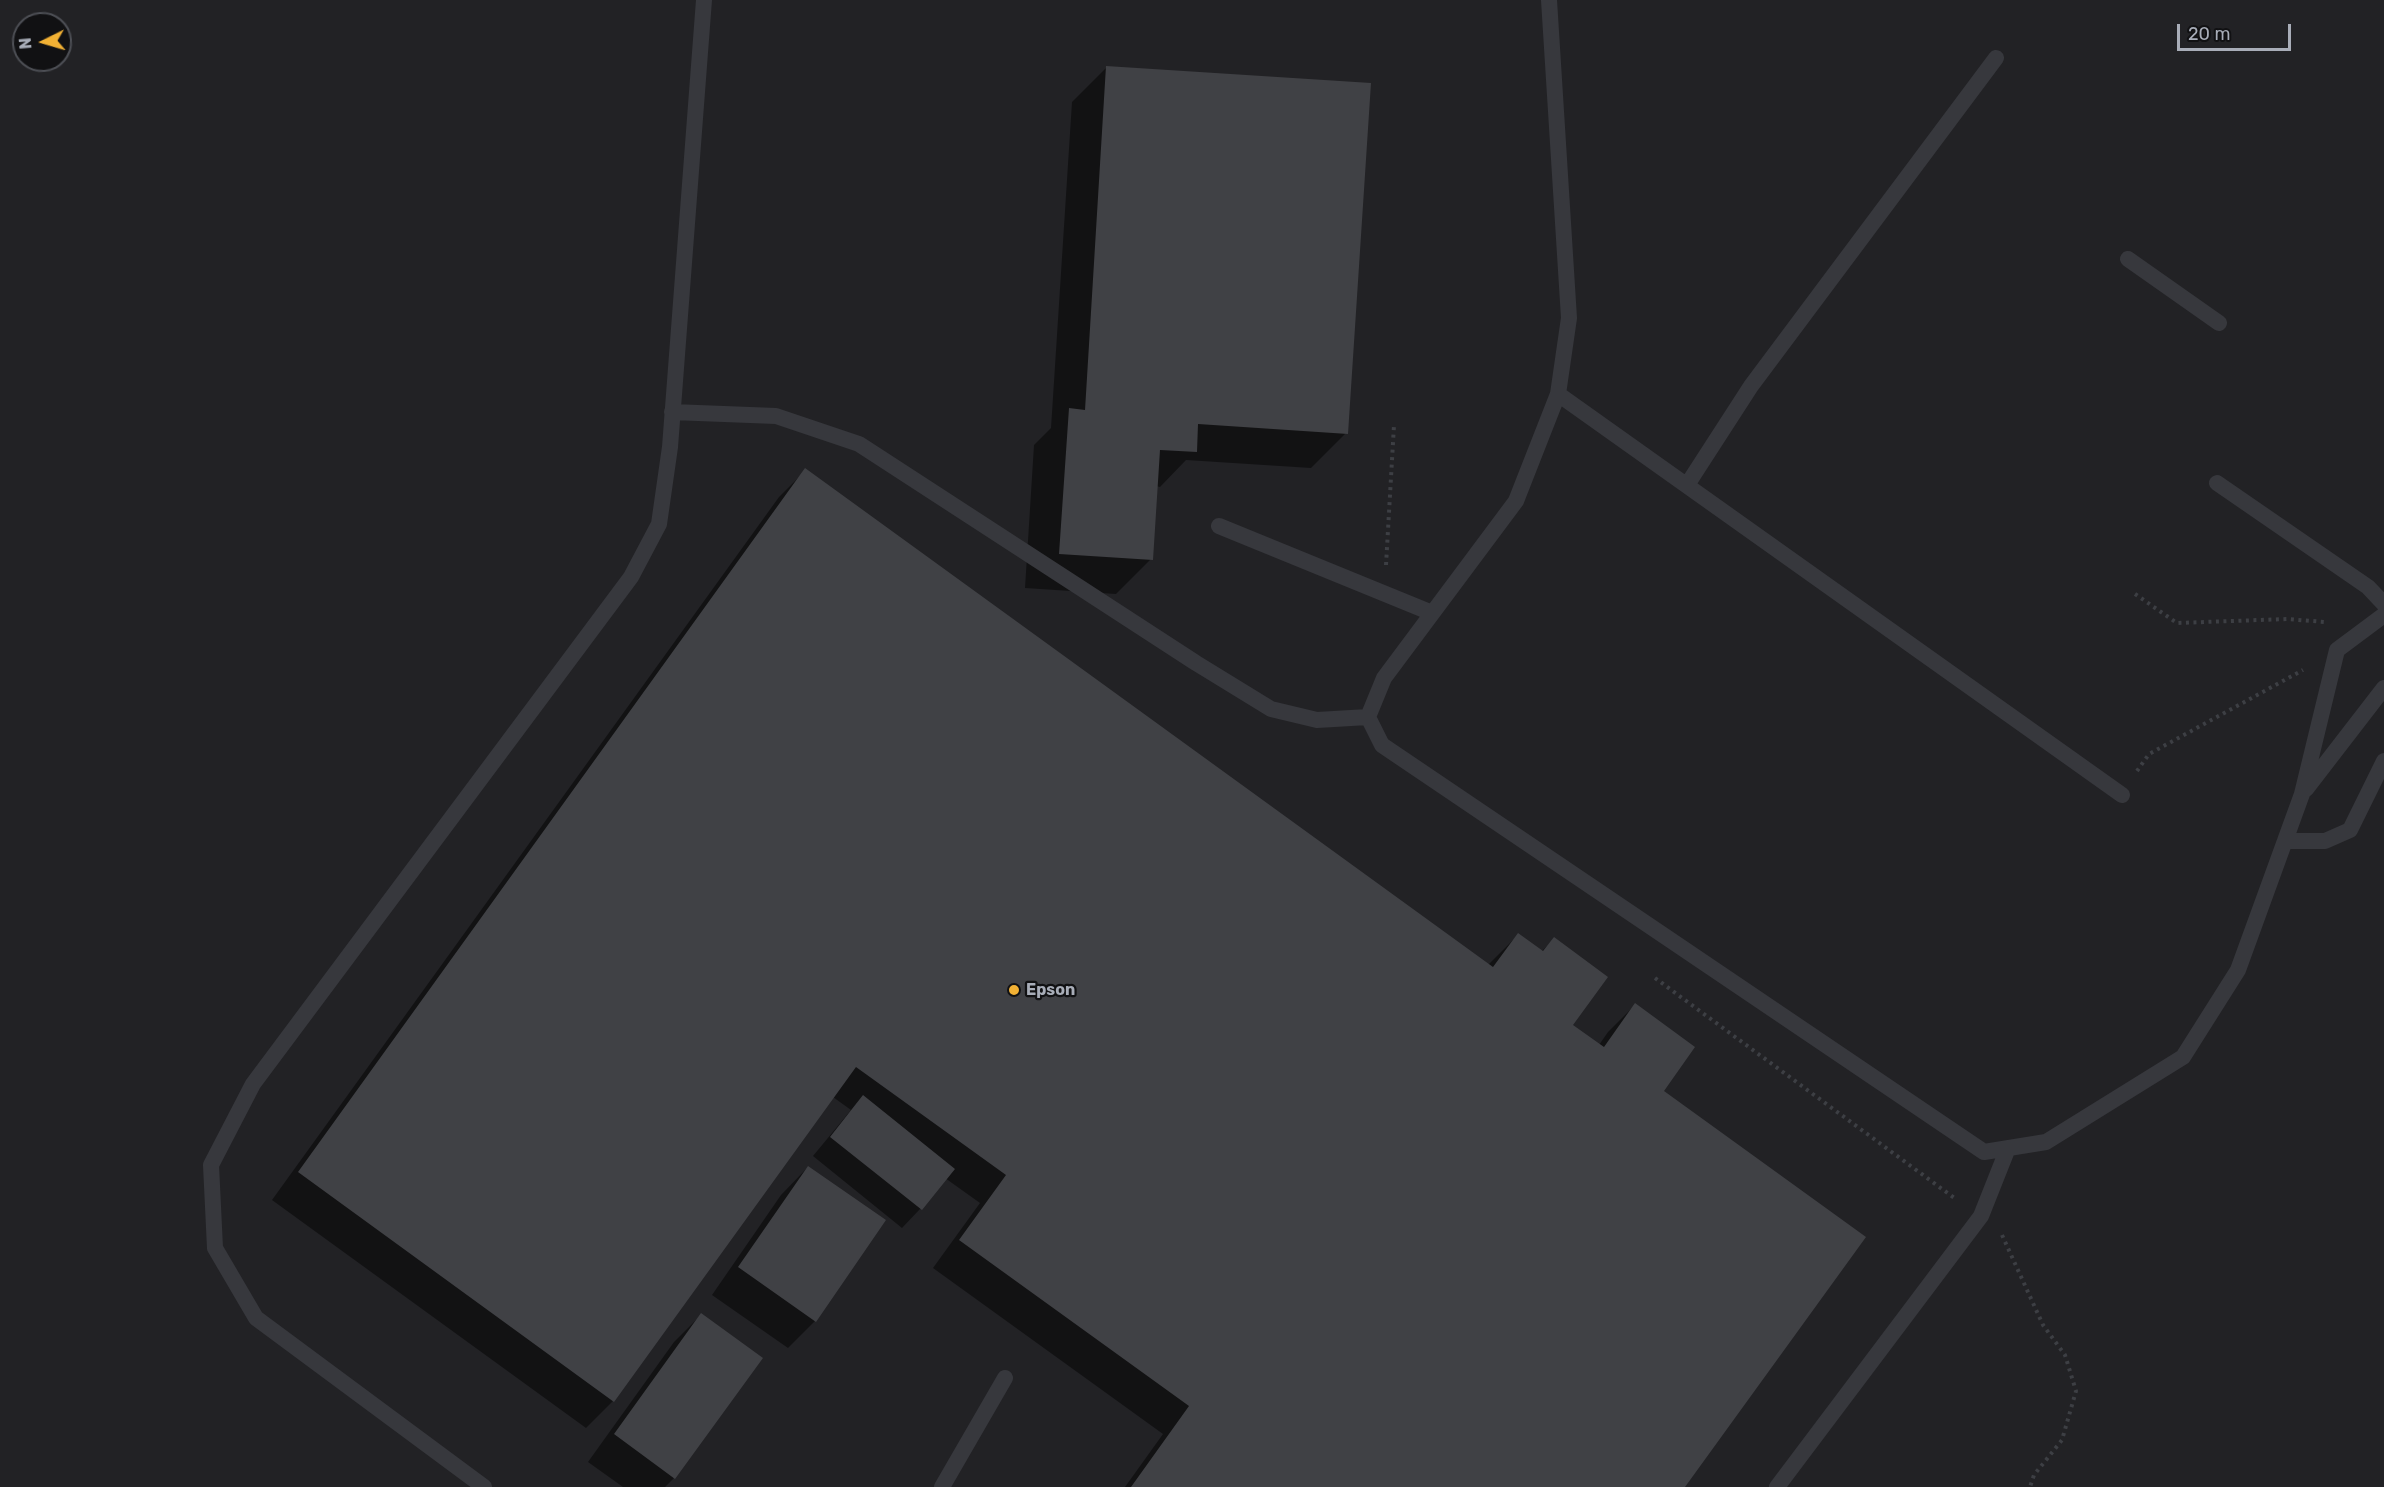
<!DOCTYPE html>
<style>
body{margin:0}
#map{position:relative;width:2384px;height:1487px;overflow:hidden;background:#161618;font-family:Rubik,sans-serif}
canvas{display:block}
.north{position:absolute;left:12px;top:12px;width:60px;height:60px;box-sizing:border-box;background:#111113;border:2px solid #4d4f55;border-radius:50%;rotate:265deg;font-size:16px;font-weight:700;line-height:24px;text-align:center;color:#a8adb8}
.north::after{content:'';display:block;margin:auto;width:21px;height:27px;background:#f2b134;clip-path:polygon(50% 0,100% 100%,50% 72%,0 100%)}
.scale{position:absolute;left:2177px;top:24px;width:114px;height:27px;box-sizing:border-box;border:3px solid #a8adb8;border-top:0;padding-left:8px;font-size:18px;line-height:21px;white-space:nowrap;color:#a8adb8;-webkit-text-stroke:4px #111113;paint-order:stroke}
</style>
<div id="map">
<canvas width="2384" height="1487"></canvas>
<div class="north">N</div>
<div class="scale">20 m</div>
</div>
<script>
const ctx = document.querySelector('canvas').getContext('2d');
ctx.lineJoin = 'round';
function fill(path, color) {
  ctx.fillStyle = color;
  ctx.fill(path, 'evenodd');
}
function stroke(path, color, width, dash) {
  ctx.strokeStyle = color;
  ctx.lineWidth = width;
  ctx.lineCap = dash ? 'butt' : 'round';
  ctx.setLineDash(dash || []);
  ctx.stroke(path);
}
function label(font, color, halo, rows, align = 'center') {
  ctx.font = font + ' Rubik,sans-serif';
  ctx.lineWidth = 4.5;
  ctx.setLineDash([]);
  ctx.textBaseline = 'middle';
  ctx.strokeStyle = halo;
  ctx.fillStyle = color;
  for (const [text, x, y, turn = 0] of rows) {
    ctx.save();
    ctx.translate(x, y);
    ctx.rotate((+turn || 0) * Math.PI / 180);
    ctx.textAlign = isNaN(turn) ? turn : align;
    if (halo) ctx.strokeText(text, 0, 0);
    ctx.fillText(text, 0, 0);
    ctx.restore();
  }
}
const built = new Path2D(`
 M0,0H2384V1487H0ZM24,24H60V60H24Z`);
const shadow = new Path2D(`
 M1107,67L1346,433L1311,468L1186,460L1160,487L1156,486L1151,559L1116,594L1025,588L1034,445L1051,428L1072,102Z
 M806,470L1488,965L1518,935L1541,952L1554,939L1571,1025L1599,1045L1608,1032L1635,1005L1662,1091L1683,1487H1125L1163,1434L933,1268L980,1203L945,1178L920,1209L902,1228L813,1156L851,1110L833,1097L613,1401L586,1428L272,1200L779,497Z
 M808,1167L815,1321L788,1348L712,1295L781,1195Z
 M701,1315L674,1478L665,1487H623L588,1462L674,1342Z`);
const building = new Path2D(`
 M1106,66L1371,83L1348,434L1198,424L1197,452L1160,450L1153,560L1059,554L1069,408L1085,410Z
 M805,468L1493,967L1518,933L1543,951L1554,937L1608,977L1573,1025L1604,1047L1635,1003L1695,1047L1664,1091L1866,1237L1685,1487H1131L1189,1406L959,1240L1006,1175L856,1067L614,1402L298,1172Z
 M863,1095L955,1169L922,1210L830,1137Z
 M808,1166L886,1220L816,1322L738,1267Z
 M701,1313L763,1358L675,1479L614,1434Z`);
const path = new Path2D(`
 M1386,565L1394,425
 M2135,594L2177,623L2287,619L2325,622
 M2137,771L2149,754L2303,670
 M1655,978L1957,1200
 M2002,1235L2043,1325L2065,1355L2076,1391L2062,1440L2034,1475L2030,1487`);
const lane = new Path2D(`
 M1549,0L1569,318L1558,394L1516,501L1384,678L1368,717L1382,745L1984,1152L2046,1142L2183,1057L2238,970L2302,794L2337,650L2384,615
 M2128,259L2219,323
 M1558,394L2122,795
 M672,412L776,416L859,444L1196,663L1271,709L1317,720L1368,717
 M2217,483L2368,587L2384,604
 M1687,485L1751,386L1996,58
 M1219,526L1432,613
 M2306,789L2384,688
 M2285,841H2325L2350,830L2384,761
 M484,1487L256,1318L215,1248L211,1165L253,1084L631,577L659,524L670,447L704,0
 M942,1487L1005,1378
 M1777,1487L1981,1216L2008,1148`);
const markers = [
 [1014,990,6,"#f2b134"]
];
const poiNames = [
 ["Epson",1026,990]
];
fill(built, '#222225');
fill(shadow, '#0007');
fill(building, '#404145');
stroke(path, '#3d3f44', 4, [3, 4.5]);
stroke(lane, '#37383d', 16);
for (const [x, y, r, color] of markers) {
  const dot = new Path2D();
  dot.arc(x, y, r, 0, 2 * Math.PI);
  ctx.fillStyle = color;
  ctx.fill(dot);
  stroke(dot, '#111113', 2);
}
label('bold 16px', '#a8adb8', '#111113', poiNames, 'left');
</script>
